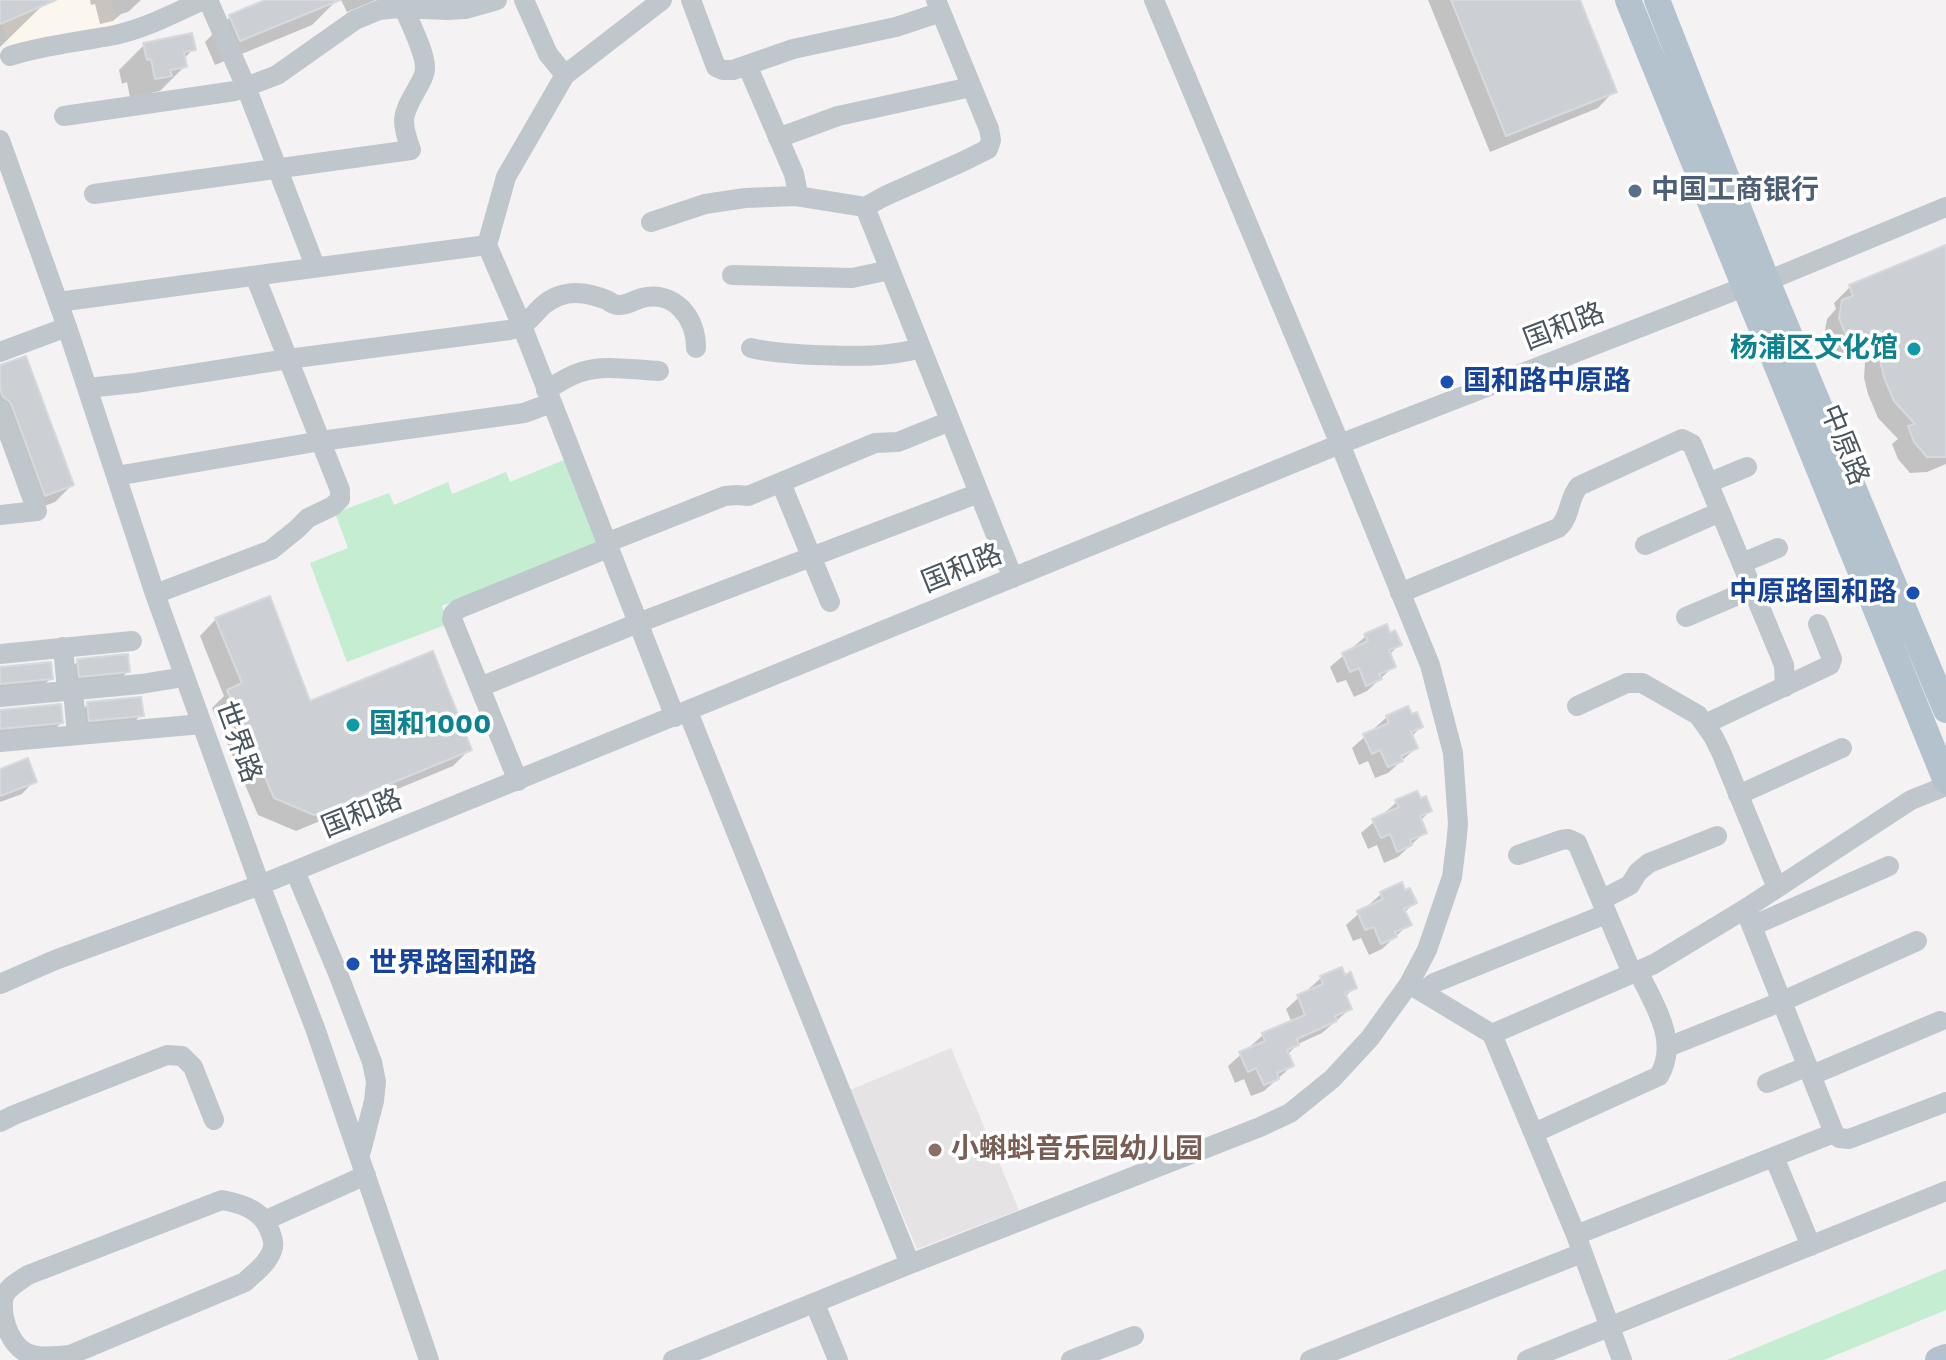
<!DOCTYPE html>
<meta charset="utf-8">
<style>
body{margin:0}
canvas{display:block;background:#f4f2f2}
</style>
<canvas width="1946" height="1360"></canvas>
<script>
const ctx = document.querySelector('canvas').getContext('2d');
ctx.lineJoin = 'round';
function fill(path, color) {
  ctx.fillStyle = color;
  ctx.fill(path, 'evenodd');
}
function stroke(path, color, width, dash) {
  ctx.strokeStyle = color;
  ctx.lineWidth = width;
  ctx.lineCap = dash ? 'butt' : 'round';
  ctx.setLineDash(dash || []);
  ctx.stroke(path);
}
function label(font, color, halo, rows, align = 'center') {
  ctx.font = font + ' "Work Sans","Noto Sans SC",sans-serif';
  ctx.lineWidth = 7;
  ctx.setLineDash([]);
  ctx.textBaseline = 'middle';
  ctx.strokeStyle = halo;
  ctx.fillStyle = color;
  for (const [text, x, y, turn = 0] of rows) {
    ctx.save();
    ctx.translate(x, y);
    ctx.rotate((+turn || 0) * Math.PI / 180);
    ctx.textAlign = isNaN(turn) ? turn : align;
    if (halo) ctx.strokeText(text, 0, 0);
    ctx.fillText(text, 0, 0);
    ctx.restore();
  }
}
const commercial = new Path2D(`
 M0,0H110L121,27L10,45L0,21Z`);
const education = new Path2D(`
 M951,1048L1019,1210L917,1249L850,1090Z`);
const green = new Path2D(`
 M564,460L597,542L442,606L448,624L347,662L310,563L348,548L335,513L389,493L394,505L448,482L452,494L506,472L510,482Z
 M1946,1269V1310L1824,1360H1727Z`);
const shadow = new Path2D(`
 M0,0H41L43,5L0,47Z
 M90,0H141L128,12L121,14L113,21L100,24L95,4L91,5Z
 M270,0H337L312,25L215,65L205,42L230,17Z
 M341,0H376L347,12Z
 M1428,0H1578L1614,91L1598,108L1490,152Z
 M144,45L193,49L183,60L185,66L160,91L151,93L144,100L131,103L127,82L122,84L119,70Z
 M1946,247V464L1927,472L1910,473L1898,459L1892,444L1898,439L1878,418L1868,394L1864,378L1866,345L1833,358L1824,336L1827,319L1836,309L1834,303L1850,287Z
 M0,366L72,485L55,502L29,512L0,433Z
 M216,619L309,704L470,749L453,766L296,831L258,815L212,708L224,696L200,636Z
 M1389,635L1399,645L1389,655L1394,666L1367,691L1354,697L1346,680L1337,683L1330,667L1366,636Z
 M78,661L128,671L116,684L67,688L66,674Z
 M0,669L51,678L38,691L0,694Z
 M88,704L141,715L133,723L81,728L80,712Z
 M0,712L61,723L48,735L0,739Z
 M1387,717L1421,727L1411,737L1416,748L1388,773L1375,778L1368,761L1359,765L1352,748Z
 M0,771L34,781L22,794L0,802Z
 M1397,802L1430,811L1420,821L1425,832L1398,857L1384,863L1377,845L1368,849L1361,833Z
 M1381,894L1414,903L1404,913L1409,924L1382,949L1369,955L1361,938L1353,941L1346,925Z
 M1321,978H1344L1355,987L1345,997L1350,1009L1322,1033L1298,1044L1287,1055L1292,1066L1264,1091L1251,1096L1244,1079L1235,1083L1228,1066L1263,1035L1292,1023L1286,1009Z`);
const building = new Path2D(`
 M0,0H56L0,24Z
 M265,0H340L240,41L229,15Z
 M1451,0H1580L1617,92L1506,136Z
 M192,33L196,50L184,52L187,67L170,70L172,76L155,79L151,59L147,60L143,43Z
 M1946,245V457H1927L1914,442L1908,426L1915,424L1894,401L1884,377L1880,360L1881,330L1849,343L1839,318L1842,300L1853,296L1849,285Z
 M26,356L74,485L45,496L12,406L9,401L3,397L0,389V365Z
 M270,596L310,701L433,651L472,750L314,815L274,798L227,690L242,683L215,618Z
 M1387,624L1390,633L1395,630L1402,645L1389,650L1396,667L1379,674L1382,679L1366,686L1359,668L1350,672L1342,653L1368,641L1364,634Z
 M128,654L130,672L79,677L77,659Z
 M51,662L53,679L0,684V667Z
 M141,697L144,716L89,721L87,702Z
 M61,704L63,723L0,729V710Z
 M1408,706L1412,714L1417,712L1423,727L1411,732L1418,748L1401,756L1403,761L1388,767L1380,750L1372,754L1363,734L1389,723L1386,716Z
 M28,758L37,782L0,796V769Z
 M1417,791L1421,798L1426,796L1432,811L1420,816L1427,833L1410,840L1412,845L1397,852L1390,834L1381,838L1372,819L1399,807L1395,800Z
 M1402,882L1405,890L1410,888L1417,903L1404,909L1412,925L1395,932L1397,937L1381,944L1374,927L1365,930L1357,911L1383,899L1380,892Z
 M1342,967L1345,975L1351,972L1357,988L1345,993L1352,1009L1335,1016L1337,1021L1297,1039L1299,1045L1287,1050L1294,1066L1277,1073L1279,1079L1264,1085L1256,1068L1248,1072L1239,1052L1265,1041L1262,1033L1305,1015L1297,995L1323,984L1320,976Z`);
const minor = new Path2D(`
 M208,0L246,87L315,266
 M524,0L548,54L565,75
 M662,0L565,75L506,177L487,245L522,326L675,717
 M691,0L716,67L723,70H733L793,49L896,27L941,12
 M10,56C44,45 79,42 115,35C146,28 175,13 203,0
 M747,65L794,174L797,189L796,196
 M64,116L235,91L277,75L355,20L379,10L399,8L447,10L465,9L497,0
 M778,138L838,116L971,87
 M0,140L67,327L155,594L260,885L315,1028L429,1360
 M94,194L411,150C399,117 403,114 419,85C422,80 425,74 425,68C425,51 410,24 404,8
 M865,207L1013,578
 M651,222L705,204L745,198L796,196L865,207L885,196L964,161L988,149L991,140L989,129L936,0
 M732,275L852,278L890,270
 M58,302C201,283 344,263 487,245
 M751,348C772,353 793,354 814,355C852,356 884,358 921,348
 M0,352L67,327
 M87,388L135,383L288,359L509,330C513,329 517,328 521,326C534,319 539,303 559,296C575,290 591,294 607,300C610,302 614,305 618,305C626,306 634,300 642,298C675,290 696,318 696,348
 M546,390C557,384 568,376 581,372C604,364 634,370 659,371
 M0,410L37,511L0,515
 M116,476L321,441L524,413L551,403
 M781,483L830,602
 M1708,483L1747,467
 M606,543L725,496L737,495L748,496L875,443L898,442L950,421
 M1645,545L1720,512
 M1742,563L1778,548
 M1400,593L1558,528C1571,517 1568,498 1579,486L1682,439L1692,444L1784,665L1785,687
 M155,594L271,550L297,529L308,518L333,506L340,499V490L255,276
 M1686,617L1752,589
 M63,647L67,690
 M0,654L132,641
 M480,687L638,623L979,493
 M73,690L77,735
 M0,697L141,684L184,677
 M1577,706L1627,683H1642L1698,715L1713,736L1721,752L1777,888
 M688,712L910,1264
 M1705,724L1830,665L1832,659L1818,624
 M0,742L202,724
 M518,781L452,619L453,614L458,609L608,548
 M1738,795L1842,748
 M1518,855L1561,840L1568,839L1577,843L1632,973
 M295,871L337,971L372,1062L376,1082L374,1101L360,1155
 M1601,900L1630,885L1638,872L1649,863L1717,836
 M1745,909L1834,1133L1839,1138L1849,1139L1946,1102
 M1752,926L1889,866
 M0,984L55,960L260,885L1340,444L1744,287L1767,281L1946,207
 M1409,984L1492,1034L1576,1235L1622,1360
 M1423,992L1434,983L1606,914
 M1492,1034L1654,964L1745,909L1911,800L1946,786
 M1668,1047L1783,1001L1917,941
 M1812,1075L1940,1021
 M1767,1083L1808,1066
 M0,1122L14,1115L167,1055L182,1056L193,1067L214,1120
 M1534,1133L1659,1076C1680,1041 1653,1003 1638,971
 M1774,1157L1811,1246
 M222,1200C244,1204 264,1211 271,1234C272,1237 274,1244 273,1247C270,1262 255,1272 245,1282L70,1355C56,1356 38,1359 25,1352C8,1342 0,1314 4,1296C9,1286 19,1281 28,1275Z
 M266,1220L366,1175
 M1576,1235L1834,1133
 M815,1304L838,1360
 M673,1360L910,1264L1260,1127L1290,1113L1332,1079L1370,1038L1409,984L1427,950L1452,877L1456,845L1458,824L1453,753L1430,665L1340,444L1154,0
 M1071,1360L1134,1336
 M1310,1360L1582,1253
 M1527,1360L1946,1191`);
const major = new Path2D(`
 M1628,0L1946,781
 M1657,0L1767,281L1946,710
 M1938,1360L1946,1357`);
const markers = [
 [1635,191,8,"#5c6f8a"],
 [1914,349,8,"#0f9aa8"],
 [1447,382,8,"#1a4fb4"],
 [1913,593,8,"#1a4fb4"],
 [353,725,8,"#0f9aa8"],
 [353,964,8,"#1a4fb4"],
 [935,1150,8,"#8d6e63"]
];
const serviceNames = [
 ["中国工商银行",1651,191]
];
const streetNames = [
 ["国和路",1564,327,-21],
 ["中原路",1844,445,68],
 ["国和路",962,569,-22],
 ["世界路",238,742,70],
 ["国和路",362,814,-22]
];
const cultureNames = [
 ["杨浦区文化馆",1898,349],
 ["国和1000",369,725,"left"]
];
const transitNames = [
 ["国和路中原路",1463,382],
 ["中原路国和路",1897,593,"right"],
 ["世界路国和路",369,964]
];
const educationNames = [
 ["小蝌蚪音乐园幼儿园",951,1150]
];
fill(commercial, '#fcf7ee');
fill(education, '#e5e3e3');
fill(green, '#c5edd2');
fill(shadow, '#0003');
fill(building, '#cccfd4');
stroke(building, '#d6d9dd', 2);
stroke(minor, '#bfc7cd', 20);
stroke(major, '#b4c2ce', 26);
for (const [x, y, r, color] of markers) {
  const dot = new Path2D();
  dot.arc(x, y, r, 0, 2 * Math.PI);
  ctx.fillStyle = color;
  ctx.fill(dot);
  stroke(dot, '#fff', 3);
}
label('bold 28px', '#4e5e75', '#fff', serviceNames, 'left');
label('28px', '#4b565e', '#fff', streetNames);
label('bold 28px', '#0d838f', '#fff', cultureNames, 'right');
label('bold 28px', '#164399', '#fff', transitNames, 'left');
label('bold 28px', '#785e54', '#fff', educationNames, 'left');
</script>
